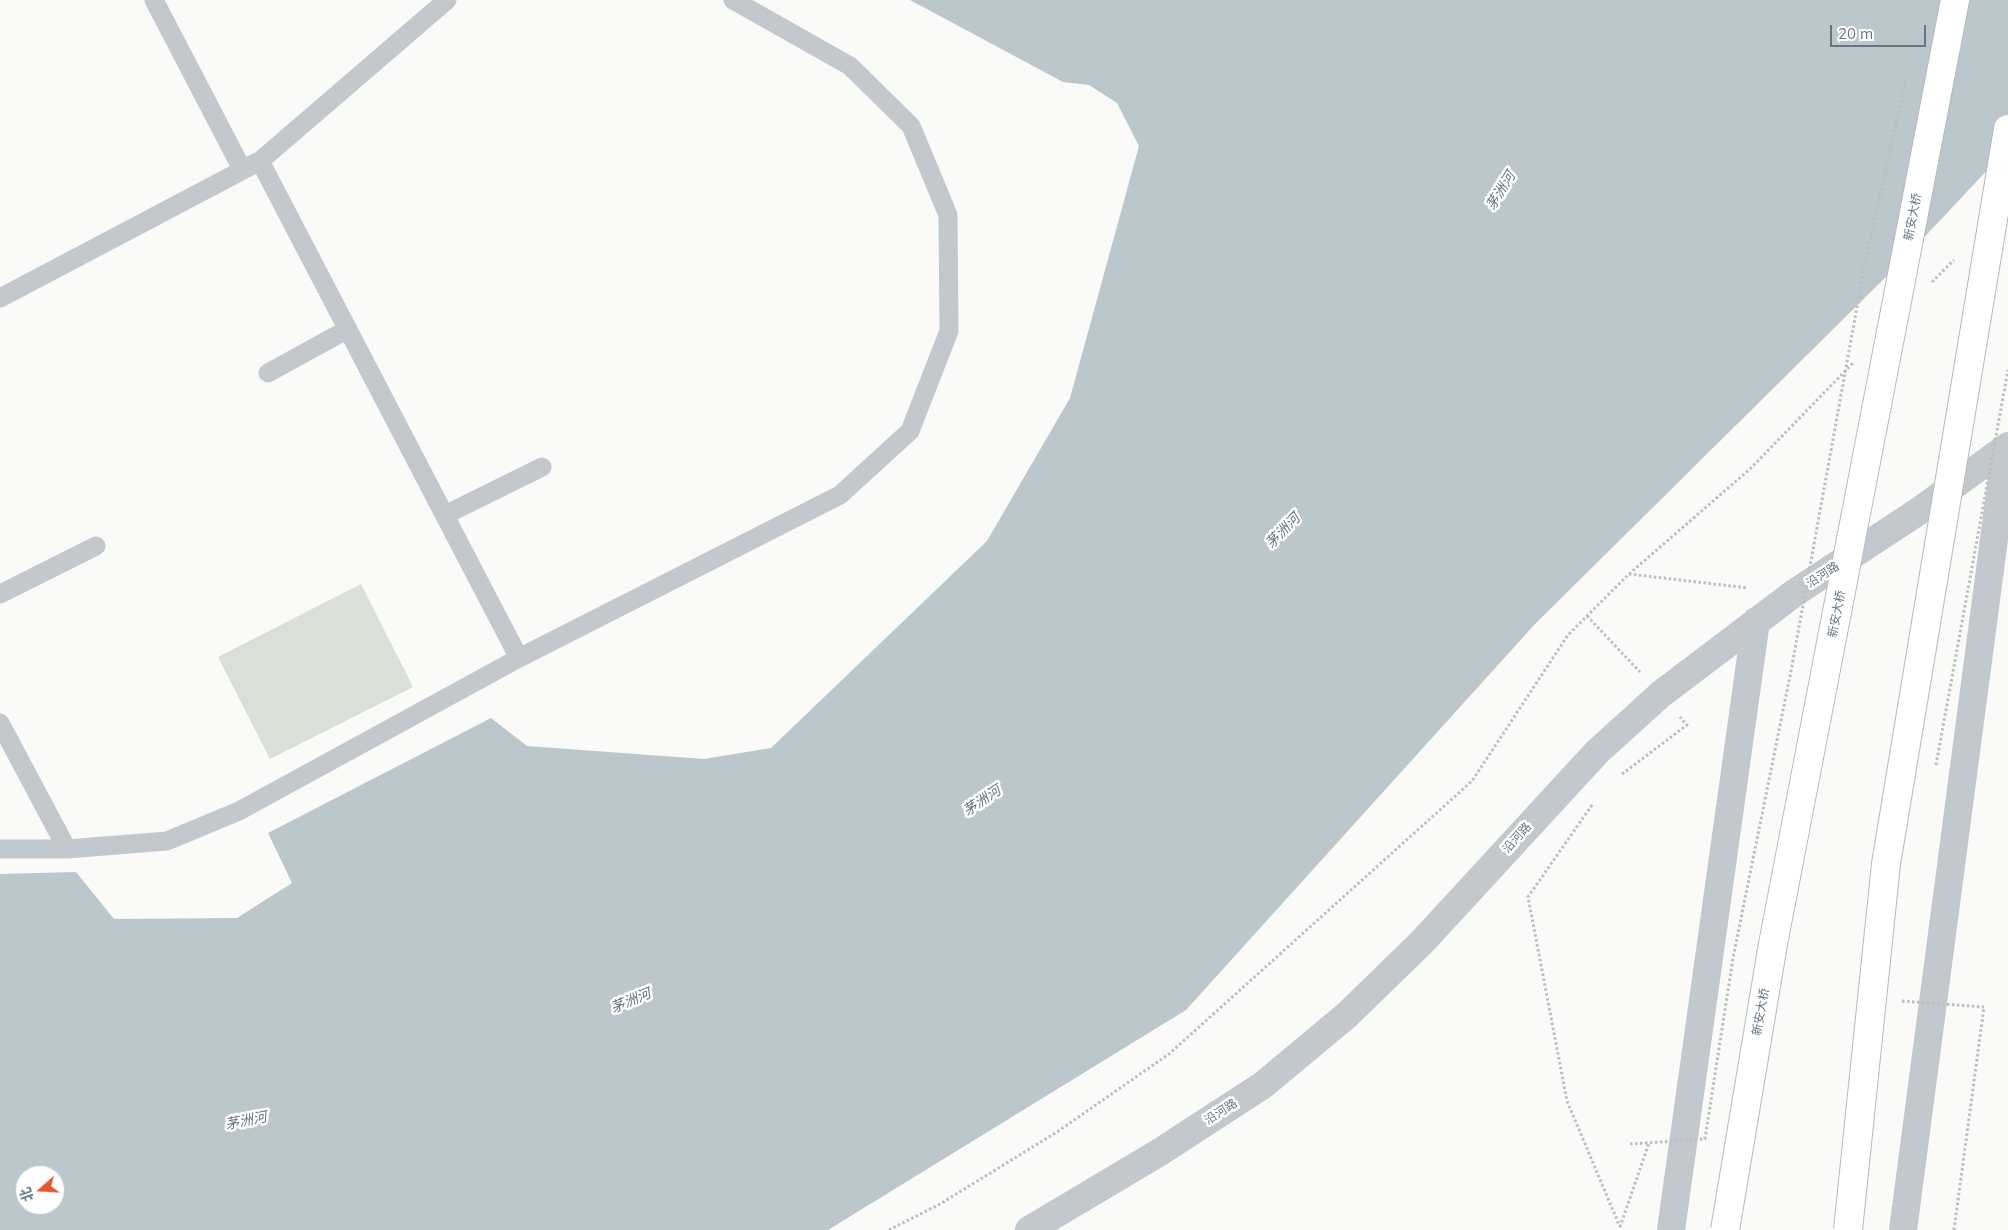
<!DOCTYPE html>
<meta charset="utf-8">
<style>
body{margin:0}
#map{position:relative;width:2008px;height:1230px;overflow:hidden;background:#fafaf8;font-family:Mulish,"Noto Sans SC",sans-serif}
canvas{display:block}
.north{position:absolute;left:15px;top:1165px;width:50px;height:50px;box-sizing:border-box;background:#fff;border:1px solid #c1c8cd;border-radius:50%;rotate:251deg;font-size:14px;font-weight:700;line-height:20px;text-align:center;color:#657683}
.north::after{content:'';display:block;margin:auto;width:18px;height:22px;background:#e4572e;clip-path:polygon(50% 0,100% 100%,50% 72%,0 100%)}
.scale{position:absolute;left:1830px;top:25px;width:96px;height:22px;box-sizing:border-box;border:2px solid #657683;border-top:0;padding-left:6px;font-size:15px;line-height:18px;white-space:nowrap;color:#657683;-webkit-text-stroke:4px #fff;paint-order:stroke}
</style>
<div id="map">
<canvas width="2008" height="1230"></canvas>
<div class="north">北</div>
<div class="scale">20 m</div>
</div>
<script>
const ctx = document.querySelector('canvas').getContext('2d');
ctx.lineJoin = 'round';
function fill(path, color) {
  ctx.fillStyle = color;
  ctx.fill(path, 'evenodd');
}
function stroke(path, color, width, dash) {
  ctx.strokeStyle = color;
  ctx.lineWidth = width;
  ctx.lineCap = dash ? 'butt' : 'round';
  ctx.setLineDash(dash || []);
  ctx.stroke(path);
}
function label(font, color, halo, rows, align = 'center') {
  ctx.font = font + ' Mulish,"Noto Sans SC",sans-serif';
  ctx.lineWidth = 5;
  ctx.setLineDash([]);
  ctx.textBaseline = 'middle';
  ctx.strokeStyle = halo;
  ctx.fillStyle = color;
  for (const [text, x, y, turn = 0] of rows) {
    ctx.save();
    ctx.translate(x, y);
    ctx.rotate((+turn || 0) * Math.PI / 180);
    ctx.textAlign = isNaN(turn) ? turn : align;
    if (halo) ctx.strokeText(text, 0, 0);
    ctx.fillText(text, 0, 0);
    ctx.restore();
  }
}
const green = new Path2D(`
 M361,584L413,687L270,759L218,657Z`);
const water = new Path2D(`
 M910,0H2008V148L1900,263L1535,624L1186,1010L828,1230H0V874L76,872L114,919L237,918L292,883L268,833L491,718L527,746L704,759L771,748L987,541L1070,398L1139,146L1117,103L1089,85L1063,82ZM25,1175H55V1205H25Z`);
const path = new Path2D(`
 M1932,282L1954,260
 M1629,574L1748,588
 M1587,616L1640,672
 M1622,774L1687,725L1680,717
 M1592,805L1528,897L1567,1101L1620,1227
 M1620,1227L1649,1143
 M889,1230L940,1204L1057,1132L1169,1054L1472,781L1568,635L1629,574L1750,469L1854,362
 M1954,1230L1984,1007`);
const service = new Path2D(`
 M154,0L242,169L260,161L519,658
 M0,298L260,161L447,0
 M268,373L348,329
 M445,515L542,467
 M0,594L96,546
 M0,723L67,849L167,841L239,811L519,658L840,495L910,431L949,331L948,215L911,126L850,66L733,0
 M0,849H67`);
const minor = new Path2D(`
 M1029,1230L1160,1152L1263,1085L1347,1015L1423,941L1597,752L1661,694L1793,594L1919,511L2008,446
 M1671,1230L1756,621
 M1903,1230L2006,448`);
const pathBridge = new Path2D(`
 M1936,765L2008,370
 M1902,1001L1984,1007
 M1630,1144L1705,1139L1733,958L1791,671L1865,263L1906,79`);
const primaryBridge = new Path2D(`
 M1725,1230L1773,944L1955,0
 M1848,1230L1886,864L2008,129`);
const streetNames = [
 ["新安大桥",1913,217,-79],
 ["沿河路",1823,575,-33],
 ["新安大桥",1837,614,-79],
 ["沿河路",1517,838,-48],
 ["新安大桥",1761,1012,-80],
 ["沿河路",1221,1112,-33]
];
const waterNames = [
 ["茅洲河",1501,191,-58],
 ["茅洲河",1283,531,-46],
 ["茅洲河",982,801,-34],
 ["茅洲河",631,1001,-23],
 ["茅洲河",246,1121,-11]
];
fill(green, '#dadfd7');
fill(water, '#bbc7cb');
stroke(path, '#bbbfc2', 3, [2.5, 2.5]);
stroke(service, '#c3c8cc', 19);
stroke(minor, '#c3c8cc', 28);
stroke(primaryBridge, '#b5babe', 30, []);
stroke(pathBridge, '#bbbfc2', 3, [2.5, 2.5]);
stroke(primaryBridge, '#fff', 28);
label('12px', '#657683', '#fff', streetNames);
label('italic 14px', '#60757c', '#fff', waterNames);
</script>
